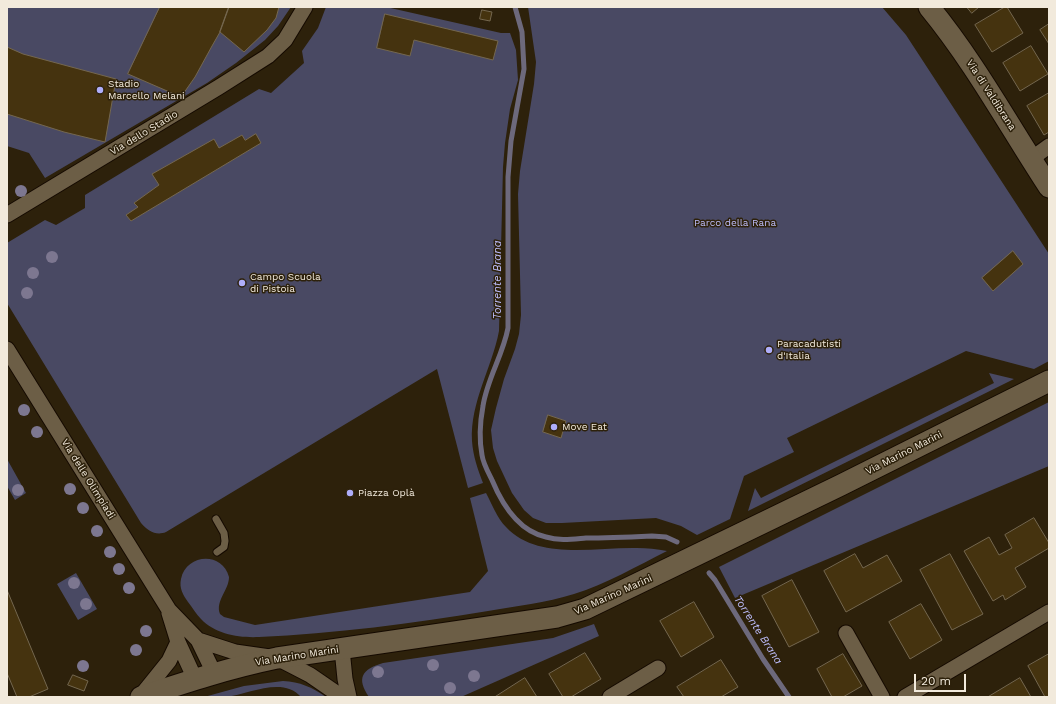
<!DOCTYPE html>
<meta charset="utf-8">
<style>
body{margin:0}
#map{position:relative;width:1056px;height:704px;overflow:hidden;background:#2d210b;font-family:"Work Sans",sans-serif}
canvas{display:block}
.frame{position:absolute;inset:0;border:8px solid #f2eadc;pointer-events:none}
.scale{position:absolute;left:914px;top:674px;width:52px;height:18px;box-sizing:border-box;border:2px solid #f2eadc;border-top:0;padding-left:5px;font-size:12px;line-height:14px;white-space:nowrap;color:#f2eadc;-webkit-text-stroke:3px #2d210b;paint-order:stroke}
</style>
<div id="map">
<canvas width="1056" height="704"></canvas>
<div class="frame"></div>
<div class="scale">20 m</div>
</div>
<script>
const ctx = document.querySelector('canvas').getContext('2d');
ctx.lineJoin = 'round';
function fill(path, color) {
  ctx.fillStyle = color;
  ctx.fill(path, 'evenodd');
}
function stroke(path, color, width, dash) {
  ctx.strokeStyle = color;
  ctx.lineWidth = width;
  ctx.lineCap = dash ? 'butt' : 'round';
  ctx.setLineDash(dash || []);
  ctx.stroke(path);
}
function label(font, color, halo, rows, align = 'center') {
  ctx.font = font + ' "Work Sans",sans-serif';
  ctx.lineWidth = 3;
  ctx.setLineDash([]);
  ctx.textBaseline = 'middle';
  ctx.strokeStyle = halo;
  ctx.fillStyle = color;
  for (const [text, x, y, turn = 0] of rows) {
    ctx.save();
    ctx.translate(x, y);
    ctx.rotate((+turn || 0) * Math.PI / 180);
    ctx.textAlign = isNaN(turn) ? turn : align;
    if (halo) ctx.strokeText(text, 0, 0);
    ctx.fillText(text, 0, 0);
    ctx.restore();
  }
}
const green = new Path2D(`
 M7,7H291L278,26L265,40L236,63L207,83L45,178L29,153L7,146Z
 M326,7H386L501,33H510L516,50L518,80L510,109L505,143L503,167L499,331C492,368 470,402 472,441C473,456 478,470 483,483L468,488L437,369L166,532C156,536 148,531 141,523L7,303V243L45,220L56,225L85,208V195L259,89L271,93L304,63L302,51L318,28Z
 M528,7H882L906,35L1049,254V361L1034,369L966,351L787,438L794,452L744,476L730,519L697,535L681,526L656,518L562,523H546L533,518L524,510L512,493L497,461L493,448L491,430L496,408L504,379L515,349L519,334L521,315L518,194L520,171L534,84L536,62Z
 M989,373L1014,379L748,511L755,488L761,498L994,383Z
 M1049,402V466L735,598L719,567Z
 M7,459L26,493L15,500L7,486Z
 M486,493C492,504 497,518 506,527C538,561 595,547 637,548C647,548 657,549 667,551C637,566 606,584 574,594C546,603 516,606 488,611C414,623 334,634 259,637C239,638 215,634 201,619C196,614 192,607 188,602C183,595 179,588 181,579C186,554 222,551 229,577C229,590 215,601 220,614L224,617L255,625L470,592L488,571L470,498Z
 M76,573L97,609L78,620L57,584Z
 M594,624L599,636L461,697H369C356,678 362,669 383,663L553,638Z
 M283,681C300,682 312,687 326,697H301C283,676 249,694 226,697C219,698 211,697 204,697L244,686Z`);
const stream = new Path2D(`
 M515,7L522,32L524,69L511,141L508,177V328C503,355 487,379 483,406C480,422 479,439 482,455C483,463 488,472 492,480C502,504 518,531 546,537C559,541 573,539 586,538C608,538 630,537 652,536L666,537L677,542
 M709,573L715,580L763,659L789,697`);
const building = new Path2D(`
 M160,7H229L220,32L212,46L195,77L181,97L128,74Z
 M229,7H279L276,18L267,30L244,52L220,32Z
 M967,7H979L972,13Z
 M1005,7H1007L1023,33L992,52L975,25Z
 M482,10L492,12L490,21L480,19Z
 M385,14L498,41L493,60L414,40L410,56L377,48Z
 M1049,24V44L1040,30Z
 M1031,46L1048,74L1020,91L1003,63Z
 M7,47L23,54L116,79L105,142L64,132L7,114Z
 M1049,93V132L1044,135L1027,106Z
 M256,134L261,143L131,221L126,215L138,207L134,203L159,185L152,174L214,139L219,148L242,135L245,140Z
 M1013,251L1023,264L993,291L982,278Z
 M548,415L566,421L561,438L543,432Z
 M1034,518L1049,543V548L1015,568L1026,587L1005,600L1003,595L993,601L964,551L989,537L999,555L1012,548L1005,535Z
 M855,554L863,568L887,555L902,581L846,612L824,571Z
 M950,554L983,614L952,630L920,570Z
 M792,580L819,632L789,647L762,596Z
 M7,590L48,689L29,697H17L7,673Z
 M694,602L714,637L681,657L660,621Z
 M921,604L942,640L910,659L889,622Z
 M585,653L601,679L571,697H563L549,674Z
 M843,654L862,686L843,697H832L817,669Z
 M1049,654V697H1045L1028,666Z
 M721,660L738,687L721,697H684L677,687Z
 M73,675L88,681L84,691L68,685Z
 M525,678L537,697H495Z
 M1020,678L1031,697H988Z`);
const lane = new Path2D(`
 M216,519L224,533L225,541L224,547L217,552`);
const street = new Path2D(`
 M1031,159L1049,146
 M7,215L219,87L268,56L285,40L305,7
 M7,349L169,610L198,640L214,673
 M169,613L178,642L195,679
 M846,633L882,697
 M198,640L235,652L277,658L310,675L342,697
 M342,649L345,679L349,697
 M140,697L169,661L178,642
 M610,697L658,668
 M905,697L1049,612`);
const secondary = new Path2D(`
 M929,7C975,63 1009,126 1049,187
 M141,697C186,682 229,668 277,658L557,617L585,609L841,485L1049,381`);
const trees = [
 [21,191],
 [52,257],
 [33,273],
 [27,293],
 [24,410],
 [37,432],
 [70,489],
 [18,490],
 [83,508],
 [97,531],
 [110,552],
 [119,569],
 [74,583],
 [129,588],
 [86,604],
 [146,631],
 [136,650],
 [433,665],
 [83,666],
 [378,672],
 [474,676],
 [450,688]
];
const markers = [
 [100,90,4,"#afaefa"],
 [242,283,4,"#afaefa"],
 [769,350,4,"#afaefa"],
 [554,427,4,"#afaefa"],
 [350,493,4,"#afaefa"]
];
const poiNames = [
 ["Stadio",108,84],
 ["Marcello Melani",108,96],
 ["Campo Scuola",250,277],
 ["di Pistoia",250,289],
 ["Paracadutisti",777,344],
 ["d'Italia",777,356],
 ["Move Eat",562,427],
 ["Piazza Oplà",358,493]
];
const streetNames = [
 ["Via di Valdibrana",991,95,57],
 ["Via dello Stadio",144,133,-31],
 ["Via Marino Marini",904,453,-27],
 ["Via delle Olimpiadi",88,479,58],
 ["Via Marino Marini",613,595,-24],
 ["Via Marino Marini",297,656,-9]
];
const parkNames = [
 ["Parco della Rana",735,223]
];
const waterNames = [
 ["Torrente Brana",498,280,-90],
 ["Torrente Brana",758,630,57]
];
fill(green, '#494963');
stroke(stream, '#6d697c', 5);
fill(building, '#45330f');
stroke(building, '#74674f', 1);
stroke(lane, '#150a00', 9);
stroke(street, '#150a00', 17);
stroke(secondary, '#150a00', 23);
stroke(lane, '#6c5e46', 7);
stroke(street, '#6c5e46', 15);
stroke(secondary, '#6c5e46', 21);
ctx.fillStyle = '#7d7790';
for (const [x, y] of trees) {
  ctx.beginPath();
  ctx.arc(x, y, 6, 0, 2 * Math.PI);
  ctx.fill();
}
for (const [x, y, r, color] of markers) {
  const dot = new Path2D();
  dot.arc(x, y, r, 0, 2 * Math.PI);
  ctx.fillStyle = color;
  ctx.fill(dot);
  stroke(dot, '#2d210b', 1.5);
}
label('10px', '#f2eadc', '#2d210b', poiNames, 'left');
label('10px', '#f2eadc', '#2d210b', streetNames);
label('10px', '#bebefd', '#2d210b', parkNames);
label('italic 11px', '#bcbcfb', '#2d210b', waterNames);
</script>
